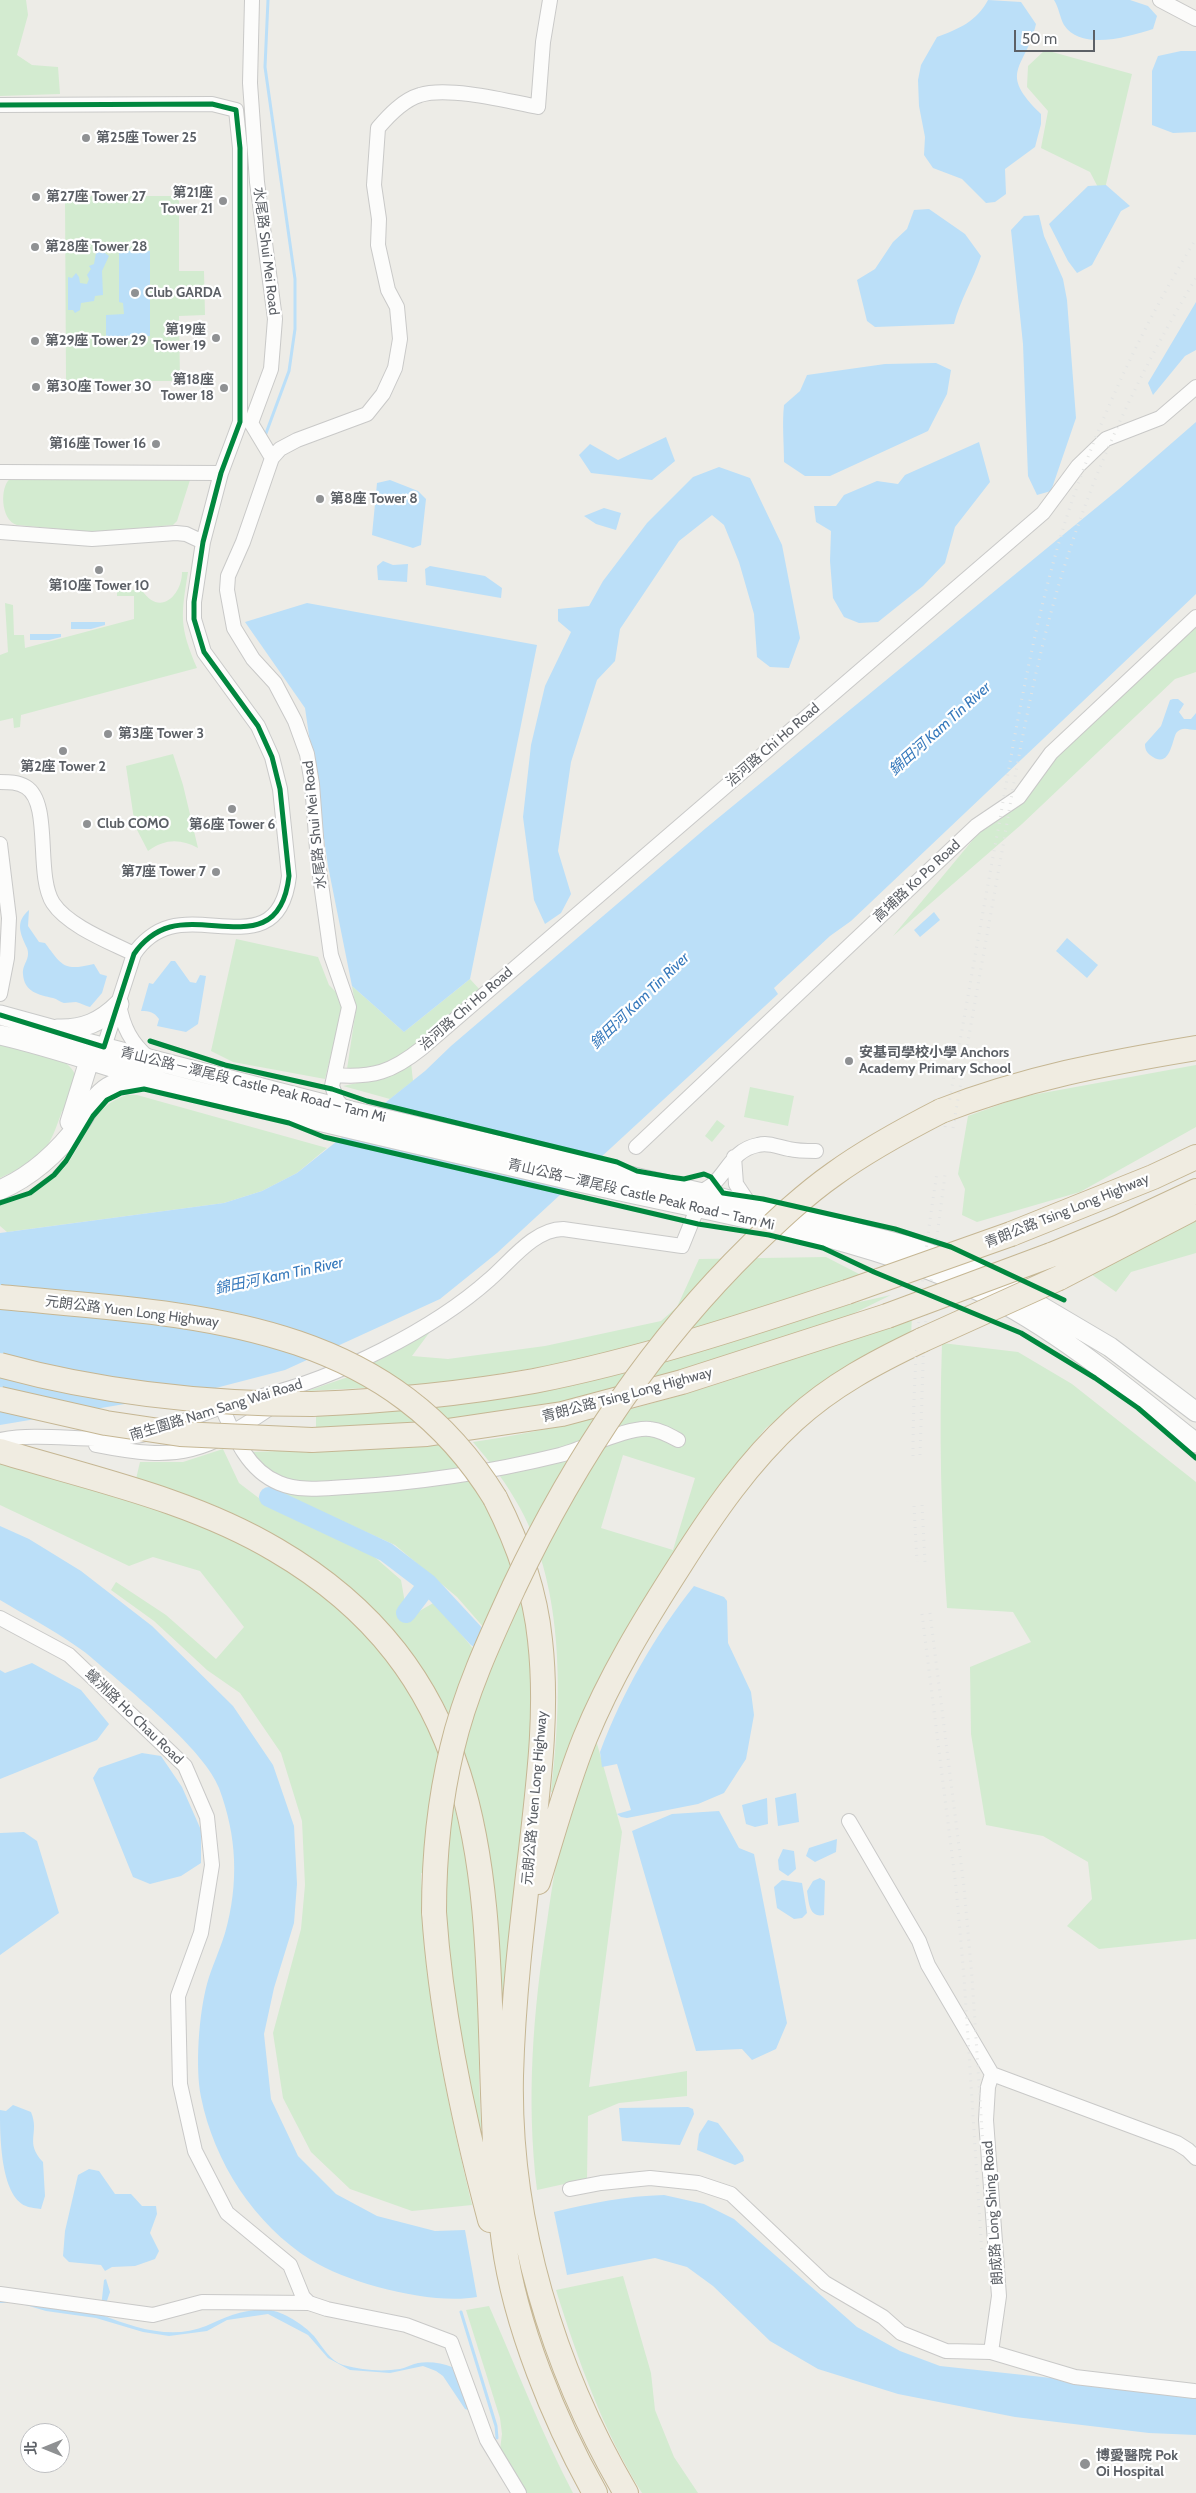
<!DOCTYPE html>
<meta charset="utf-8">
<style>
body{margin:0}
#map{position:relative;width:1196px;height:2493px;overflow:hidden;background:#edece7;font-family:Cabin,"Noto Sans TC",sans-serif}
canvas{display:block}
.north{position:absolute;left:20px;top:2423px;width:50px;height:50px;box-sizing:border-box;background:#fff;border:1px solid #bebfc2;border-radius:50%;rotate:270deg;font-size:14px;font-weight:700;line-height:20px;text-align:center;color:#5c6066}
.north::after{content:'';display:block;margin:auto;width:18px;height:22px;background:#8f9193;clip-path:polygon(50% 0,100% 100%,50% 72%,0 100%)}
.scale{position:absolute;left:1014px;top:30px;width:81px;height:22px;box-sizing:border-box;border:2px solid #5c6066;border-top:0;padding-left:6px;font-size:15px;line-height:18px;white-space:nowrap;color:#5c6066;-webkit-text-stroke:4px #fff;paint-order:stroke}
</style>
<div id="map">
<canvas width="1196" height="2493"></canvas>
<div class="north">北</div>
<div class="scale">50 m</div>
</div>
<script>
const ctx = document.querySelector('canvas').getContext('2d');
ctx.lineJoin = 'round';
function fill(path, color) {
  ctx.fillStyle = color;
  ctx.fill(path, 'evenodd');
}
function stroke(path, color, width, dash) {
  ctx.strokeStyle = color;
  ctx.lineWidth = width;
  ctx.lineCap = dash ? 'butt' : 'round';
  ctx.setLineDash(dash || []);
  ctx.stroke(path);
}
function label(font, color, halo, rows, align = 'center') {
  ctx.font = font + ' Cabin,"Noto Sans TC",sans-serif';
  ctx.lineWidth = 4.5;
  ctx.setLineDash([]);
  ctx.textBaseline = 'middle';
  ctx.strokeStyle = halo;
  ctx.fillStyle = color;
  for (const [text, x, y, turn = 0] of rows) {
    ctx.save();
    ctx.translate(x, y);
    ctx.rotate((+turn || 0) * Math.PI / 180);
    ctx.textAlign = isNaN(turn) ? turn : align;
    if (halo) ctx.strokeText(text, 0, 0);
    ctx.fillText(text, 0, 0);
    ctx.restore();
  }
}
const green = new Path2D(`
 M0,0H26L28,15L17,55L32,65L58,67L60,94L0,96Z
 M1045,50L1132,74L1103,197L1090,172L1041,148L1048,111L1027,87L1028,66Z
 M65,196H179V271H204L205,315L179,316L180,381H66Z
 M10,479L190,480L177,521L173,525L92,532L17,525C0,520 0,486 10,479Z
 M182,572H188C181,616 179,626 197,668L21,715L20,727L14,728L13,718L0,721V655L8,652L5,603L13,605L14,635H24L25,648L134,619V596H117V590H142C159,617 182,596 182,572Z
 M1196,626V672L1175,679L1022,824L893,936L981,830L1024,802L1055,758Z
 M173,754L183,785L198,848C180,838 164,839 148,851L135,826L126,766Z
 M236,939L318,957L329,985L340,996L343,1006L325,1079L233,1062L211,1051Z
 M470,979L481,991C457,1011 412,1054 385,1064C372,1069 360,1069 347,1069L356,1009L352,986L404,1032Z
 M0,1044L62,1061C85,1073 74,1094 68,1114L62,1111C47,1155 42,1159 0,1178Z
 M411,1063L413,1081L390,1099L343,1086L390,1076Z
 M1196,1065V1127L1080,1192L977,1222L962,1215L965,1189L958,1174L968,1116L1021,1097Z
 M750,1087L794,1096L788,1126L744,1117Z
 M127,1095H137L327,1148L297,1173L262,1191L224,1203L7,1232L0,1226V1205C26,1196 51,1186 68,1163C87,1136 92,1106 127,1095Z
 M717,1120L725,1126L712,1142L705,1136Z
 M1196,1219V1253L1131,1272L1116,1292L1091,1274Z
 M826,1257L861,1275L640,1346L553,1365L437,1384L307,1391L351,1376L432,1329L412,1356L448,1359L545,1346L661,1321L677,1307L699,1259Z
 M891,1295L818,1331L610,1393L446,1425L316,1429V1411L386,1407Z
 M912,1316L911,1335L813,1392L766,1428L714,1492L677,1554L558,1793L551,1792C562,1701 565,1591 520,1508C507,1484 491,1463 473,1442C627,1419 767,1370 912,1316ZM623,1455L695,1478L673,1550L601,1528Z
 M942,1343L1018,1352L1072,1384L1196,1482V1939L1099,1949L1067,1926L1092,1899L1088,1862L1043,1836L986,1825L971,1734L970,1667L1031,1642L1013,1612L947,1608C941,1518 939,1433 942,1343Z
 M443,1445L476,1485L524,1586L536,1700L500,2039C497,1971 499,1902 486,1835C478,1789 463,1740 441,1699C394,1612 307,1547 218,1507C192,1496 163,1488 136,1479L140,1462H183L223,1449L239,1483L264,1502L370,1553L401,1580L405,1603L397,1612L404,1620L435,1602L484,1662L500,1646L457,1597L395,1545L279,1493L252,1452Z
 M0,1463C93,1490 192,1513 277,1562C342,1600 409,1675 437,1746C442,1759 445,1773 449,1787C460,1827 469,1866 474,1907C481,1961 478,2015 479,2069C479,2094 481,2119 482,2145L454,2014L443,1873H421C422,1898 423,1922 425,1946C432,2033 452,2120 472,2205L412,2211L350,2189L311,2152L283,2098L273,2033L301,1929L305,1885L302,1821L281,1753L240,1693L207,1670L154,1621L111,1590L116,1582L166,1615L216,1659L244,1627L200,1571L153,1557L129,1566L0,1505Z
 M596,1740L622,1832L589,2087L687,2071V2096L619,2103L588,2116L587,2179L537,2190C526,2100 533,2012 547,1922C552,1888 557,1851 567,1818C575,1791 586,1765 596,1740Z
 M623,2276L651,2373L655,2410L674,2457L698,2493H642C603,2431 578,2360 556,2290Z
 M489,2306C517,2369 541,2432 573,2493H524L500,2450L502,2434L500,2418L466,2310Z`);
const water = new Path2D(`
 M988,0L1021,2L1036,24C1025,70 997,71 1041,114V124L1035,147L1005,169L1006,194L995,202L986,203L962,179L933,168L924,155L925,137L919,106L918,80L921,65L937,37C959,29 977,21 988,0Z
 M1054,0H1130L1148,6L1157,16L1153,29C1130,36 1082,52 1064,25C1060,18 1059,8 1054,0Z
 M1181,51H1196V132L1173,133L1152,125V71L1158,56Z
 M1106,185L1130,206L1121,211L1092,265L1077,273L1068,261L1049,224L1088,186Z
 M929,209L965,234L981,256C973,280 960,300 954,324L875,327L867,321L857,280L875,269L893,242L907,229L914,210Z
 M1039,215L1044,236L1063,279L1067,300L1076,418L1051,491L1037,495L1028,476L1023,344L1011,230L1024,216Z
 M102,251L109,256L102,271L103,295L95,296L94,301L81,303L80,310L75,313L73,310H68V277L72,278L76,273L79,277L80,283L87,284L89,279L87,275L91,269L89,266L94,264L96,253Z
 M119,251H150V336L106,337V315L124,314L123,303L119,302Z
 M1196,302V350L1185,356L1153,395L1148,383Z
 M936,363L951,370L947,394L928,431L830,476H805L784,462C784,442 782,424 784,405L800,391L807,375L885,364Z
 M1196,422V594L851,921L830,936L774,988L778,994L497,1253L440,1299L285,1370L208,1390L0,1425V1233L224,1203L262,1191L297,1173L425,1071L451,1046L706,828L1119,489Z
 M666,437L675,461L652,480L591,473L579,455L590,444L618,460Z
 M979,442L990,482L955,527L945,563L923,586L878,622L859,623L844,617L833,598L830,561L831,531L816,522L814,506H836L844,495L877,481L898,484L905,475Z
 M719,467L750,478L782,545L800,638L789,668L770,667L757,657L754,614L739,562L724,525L712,515L679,541L620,629L615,661L597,680L571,762L558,851L571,894L561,913L545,924L534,900L523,817L531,745L545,686L571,632L558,621V609L589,606L603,581L647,523L693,477Z
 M390,480L418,491L426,499L421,545L413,548L372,535L377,483Z
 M604,508L621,513L616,530L596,524L584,516Z
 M383,561L393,565L408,564L407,582L378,580L377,566Z
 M430,566L485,576L502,588L501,598L426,585L425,569Z
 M307,603L537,645L470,979L404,1032L352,986L328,866L305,708L245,622Z
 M71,622H105V625L91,629H71Z
 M30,634H61V637L49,640H30Z
 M1173,699H1178L1184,704L1179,712L1184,719H1191L1196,713V730C1189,730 1183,726 1177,732C1172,737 1171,772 1150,755C1146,752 1145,748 1145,744L1161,726L1170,700Z
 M29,910L28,926L39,942L45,943C63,967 64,971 94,964L100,974L107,976L102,993L90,1007C86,1006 80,1003 76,1002C72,1002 68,1003 64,1003C60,1002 57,999 53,998C39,995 24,992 23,974C22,964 31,959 27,948C20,933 15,922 29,910Z
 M934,912L940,920L920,937L914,930Z
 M1067,938L1098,965L1087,978L1056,951Z
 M171,961H175L190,982L196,983L200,975L206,976L198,1024L186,1032L157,1026L159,1019C154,1012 150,1011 141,1011L149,983L153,984Z
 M0,1526L29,1539L81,1571L152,1626L233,1706L273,1765L294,1826L297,1884L294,1923L274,1988L264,2034L271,2099L298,2156L336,2194L377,2216L435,2231L465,2230L477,2297C431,2305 350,2284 311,2260C254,2224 214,2162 201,2097C195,2067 199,2013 207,1984C212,1966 220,1950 225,1933C239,1883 237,1836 219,1788C205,1752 141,1700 111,1674C99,1665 89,1654 76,1646C52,1629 25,1615 0,1600Z
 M694,1586L724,1597L727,1601L728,1643L751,1692L754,1715L746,1759L724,1793L698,1804L627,1818L621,1817L617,1814L631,1810L617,1764L602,1767L600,1752C622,1693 655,1635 694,1586Z
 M32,1663L81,1690L109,1724L97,1740L0,1779V1670L5,1673Z
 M142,1753L161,1756L182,1787L201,1830V1863L181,1876L150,1884L133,1877L93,1778L99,1768Z
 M796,1793L799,1822L778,1826L775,1798Z
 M767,1798L768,1824L755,1827L746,1824L742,1805Z
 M719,1811L739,1848L754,1854L787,2023L776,2049L752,2060L742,2049L696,2051L632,1831L672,1814Z
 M24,1832L37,1841L59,1913L0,1955V1833Z
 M837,1839L836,1852L815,1862L806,1856L809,1848Z
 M783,1849L794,1851L796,1869L788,1876L779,1870L778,1860Z
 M820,1878L825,1881L824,1915C809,1918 809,1903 807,1891L813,1881Z
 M782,1880L802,1883L807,1913L802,1918L794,1919L777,1908L774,1887Z
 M13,2105L31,2112C40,2134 24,2142 43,2162L45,2196L41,2209C37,2208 30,2208 26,2206C0,2196 0,2133 0,2110L6,2111Z
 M688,2107L693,2109L694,2114L680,2145L622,2141L619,2108Z
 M708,2120L718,2123L743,2156L744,2161L735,2165L697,2150L699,2134Z
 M89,2169L99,2171L115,2194H131L142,2206H156L157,2214L150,2233L159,2251L155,2259L135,2266L112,2267L105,2271L101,2265L69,2262L63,2256L65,2231L78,2175Z
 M664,2195L704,2204L734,2219L857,2327L900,2351L940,2366L1126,2386L1196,2397V2435L1149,2433L1015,2417L898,2394L818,2369L770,2341L713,2286L687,2267L655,2258L567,2275L554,2212C591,2203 626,2196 664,2195Z
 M106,2279L110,2292L102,2315C135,2328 172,2340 206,2326C226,2317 245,2308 268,2310C283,2311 304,2325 314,2336C322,2346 330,2361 343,2365C362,2370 381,2372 400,2369C406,2368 412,2364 418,2363C429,2361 442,2363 452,2367L471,2411L465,2409L443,2376L436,2371L423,2366L390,2373L350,2370L328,2358L308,2335L268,2314L227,2320L207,2331L169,2336L143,2332L96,2318L46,2311L19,2303H0V2298L101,2308L104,2280Z`);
const stream = new Path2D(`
 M265,436L289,371L295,329V279L265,67L268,0
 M461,2312L496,2426L497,2438`);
const river = new Path2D(`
 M269,1497L386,1552L428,1584L478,1638
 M406,1613L428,1584`);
const street = new Path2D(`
 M252,0L250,83L257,182L275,319L271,369L251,423L272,458
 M1160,0L1196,19
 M0,105L212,104L236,110L240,148V422L221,473L203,542L194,602V619L204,652L258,726L272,757L280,789L289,876C280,955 216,915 170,927C155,931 142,942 134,954L104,1047
 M0,472L221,473
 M0,532L92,539L176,533L186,534L203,542
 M0,782C9,782 18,782 26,787C52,803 35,875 53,903C68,926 110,942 134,954
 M0,844L9,918L7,958L0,994
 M119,1004C123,1027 131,1043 149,1058
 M335,1075C373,1078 392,1072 422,1048L1043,513L1078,466L1106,439L1160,418L1196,387
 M345,1110L337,1100L332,1086L349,1007L331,955L318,862L312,784L307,754L295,721L275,683L253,659L234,628L227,590L228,576L243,542L272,458L280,449L297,440L367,414L383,394L395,368L400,339L397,307L388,290L378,245L379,219L374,185L378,128C389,115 403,100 420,95C448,86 508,101 538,107L543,42L550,0
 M636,1147L976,826L1019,797L1051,753L1196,617
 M734,1157L736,1184L750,1205
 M698,1192C726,1185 726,1151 758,1145C769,1142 778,1147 789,1149C798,1151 807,1151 816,1151
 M262,1396C336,1378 433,1330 490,1279C510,1262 534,1229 563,1229L682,1246L697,1209
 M222,1407C234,1436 247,1470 279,1483C300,1492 325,1488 347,1487C418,1483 491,1472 560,1455C583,1449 630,1426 650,1429C660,1430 669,1435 678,1440
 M165,1428L224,1406
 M0,1440C47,1431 95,1445 142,1435
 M96,1445C181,1462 205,1453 276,1404
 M0,1618L69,1655L185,1766L207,1817L212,1865L201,1933L178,1996L180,2084L195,2151L227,2213L290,2265L303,2297L309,2303L327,2309L406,2325L451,2342L487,2440L519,2493
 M849,1821L919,1941L928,1965L992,2074L1177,2143L1188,2150L1196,2158
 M570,2189L601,2183L650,2178L698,2183L731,2194L825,2283L883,2317L901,2333L946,2351L991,2352L1075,2377L1194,2391
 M0,2294L153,2315L202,2302L309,2303
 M991,2352L999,2296L986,2120L988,2087L992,2074`);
const secondary = new Path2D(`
 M0,1015L51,1029L79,1041L351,1111L698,1192L908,1246L967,1267L1005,1285L1110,1347L1196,1412
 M57,1029C83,1030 101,1022 119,1004
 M0,1035C58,1048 115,1070 173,1085C299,1118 427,1146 554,1176C693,1210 851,1230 981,1292C1056,1328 1131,1391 1196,1443
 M70,1122L89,1061L98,1053
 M0,1190C32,1176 59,1151 80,1123C90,1109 95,1093 112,1085C121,1081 133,1081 142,1080`);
const highway = new Path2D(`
 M941,1111C1026,1078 1106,1063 1196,1048
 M1011,1234L1153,1177L1196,1157
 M1051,1255L1119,1227L1196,1191
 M1059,1278L1188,1211
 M312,1404C386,1401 461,1394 534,1381C640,1360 744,1326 847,1292
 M312,1440L427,1434L562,1414L682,1382L887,1316
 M0,1451C93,1479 192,1500 276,1550C546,1708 469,1986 504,2243C515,2325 555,2422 595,2493
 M495,1498C518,1543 535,1590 540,1640C548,1710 539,1780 531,1850C522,1925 513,2000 511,2076C508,2221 553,2369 626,2493
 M538,1882C553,1834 566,1785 585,1738C610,1677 644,1621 680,1565C713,1513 748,1462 794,1420C832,1385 876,1362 922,1340
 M434,1912C441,2016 463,2119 490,2220`);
const rail = new Path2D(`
 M945,1127C963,1024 981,921 1000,819C1018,716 1036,613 1068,513C1100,417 1143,325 1196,239
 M953,1128C969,1034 986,940 1003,846C1020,746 1038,646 1070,549C1101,454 1144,364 1196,278
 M920,1455L924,1335L945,1175
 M913,1456C913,1360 922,1267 937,1173
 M922,1505L925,1562
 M914,1506L917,1562
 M930,1613L964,1887L972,1977L990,2253
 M922,1614L956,1887L964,1977L982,2254`);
const highwayBridge = new Path2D(`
 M847,1292L1011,1234
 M0,1297C189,1315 384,1317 495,1498
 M887,1316L1051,1255
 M922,1340L1059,1278
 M0,1365C102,1393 207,1404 312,1404
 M0,1399L106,1423L180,1434L312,1440
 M434,1912C434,1857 439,1803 452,1749C465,1693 490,1639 514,1587C574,1460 651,1344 751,1246C777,1221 804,1195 834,1174C867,1150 904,1130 941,1111`);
const cycleway = new Path2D(`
 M0,105L212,104L236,110L240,148V422L221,473L203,542L194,602V619L204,652L258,726L272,757L280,789L289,876C280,955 216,915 170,927C155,931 142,942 134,954L104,1047L0,1015
 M150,1041L225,1065L332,1089L367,1101L617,1162L637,1171L670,1177L684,1179L704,1174L711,1177L723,1193L763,1199L895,1229L951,1247L1064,1300
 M0,1203L30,1193L54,1175L66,1161L93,1116L107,1100L121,1093L144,1089L289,1123L324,1137L698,1224L769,1235L823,1248L874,1272L1021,1333L1095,1378L1138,1408L1196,1458`);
const markers = [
 [86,138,5,"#8f9193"],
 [36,197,5,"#8f9193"],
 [223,201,5,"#8f9193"],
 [35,247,5,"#8f9193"],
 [135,293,5,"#8f9193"],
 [216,338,5,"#8f9193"],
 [35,341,5,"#8f9193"],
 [36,387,5,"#8f9193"],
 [224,388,5,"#8f9193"],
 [156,444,5,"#8f9193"],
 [320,499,5,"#8f9193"],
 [99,570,5,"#8f9193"],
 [108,734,5,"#8f9193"],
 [63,751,5,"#8f9193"],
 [232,809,5,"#8f9193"],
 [87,824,5,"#8f9193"],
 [216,872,5,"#8f9193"],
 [849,1061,5,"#8f9193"],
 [1085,2464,6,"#8f9193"]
];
const poiNames = [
 ["第25座 Tower 25",96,138],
 ["第21座",213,193,"right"],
 ["Tower 21",213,209,"right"],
 ["第27座 Tower 27",46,197],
 ["第28座 Tower 28",45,247],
 ["Club GARDA",145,293],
 ["第19座",206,330,"right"],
 ["Tower 19",206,346,"right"],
 ["第29座 Tower 29",45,341],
 ["第18座",214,380,"right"],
 ["Tower 18",214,396,"right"],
 ["第30座 Tower 30",46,387],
 ["第16座 Tower 16",146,444,"right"],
 ["第8座 Tower 8",330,499],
 ["第10座 Tower 10",99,586,"center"],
 ["第3座 Tower 3",118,734],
 ["第2座 Tower 2",63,767,"center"],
 ["Club COMO",97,824],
 ["第6座 Tower 6",232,825,"center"],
 ["第7座 Tower 7",206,872,"right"],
 ["安基司學校小學 Anchors",859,1053],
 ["Academy Primary School",859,1069],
 ["博愛醫院 Pok",1096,2456],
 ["Oi Hospital",1096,2472]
];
const streetNames = [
 ["水尾路 Shui Mei Road",266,251,83],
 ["治河路 Chi Ho Road",773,745,-41],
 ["水尾路 Shui Mei Road",315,825,-96],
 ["高埔路 Ko Po Road",917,881,-43],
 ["治河路 Chi Ho Road",466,1009,-41],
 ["青山公路－潭尾段 Castle Peak Road – Tam Mi",253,1085,14],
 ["青山公路－潭尾段 Castle Peak Road – Tam Mi",641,1195,13],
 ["青朗公路 Tsing Long Highway",1067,1211,-22],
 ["元朗公路 Yuen Long Highway",132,1312,7],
 ["青朗公路 Tsing Long Highway",627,1395,-15],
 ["南生圍路 Nam Sang Wai Road",216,1410,-17],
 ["蠔洲路 Ho Chau Road",134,1717,44],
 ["元朗公路 Yuen Long Highway",535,1798,-85],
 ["朗成路 Long Shing Road",993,2213,-94]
];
const waterNames = [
 ["錦田河 Kam Tin River",940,729,-42],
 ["錦田河 Kam Tin River",640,1001,-44],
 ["錦田河 Kam Tin River",279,1276,-12]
];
fill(green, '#d3ebd0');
fill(water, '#bbdff8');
stroke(stream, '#bbdff8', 3);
stroke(river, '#bbdff8', 20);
stroke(street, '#c9c9c8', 16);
stroke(secondary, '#c9cac9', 21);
stroke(highway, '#c5b693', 26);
stroke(street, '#fcfcfb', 14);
stroke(secondary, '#fcfcfb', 19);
stroke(highway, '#f0ece1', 24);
stroke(rail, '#e3e4e3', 3, [1, 6]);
stroke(highwayBridge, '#c5b693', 26, []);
stroke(highwayBridge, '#f0ece1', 24);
stroke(cycleway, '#00873e', 5);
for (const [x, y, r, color] of markers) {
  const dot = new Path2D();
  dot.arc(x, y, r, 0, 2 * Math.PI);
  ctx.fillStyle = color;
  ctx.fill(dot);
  stroke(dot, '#fff', 2);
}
label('bold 14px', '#5c6066', '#fff', poiNames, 'left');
label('14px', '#5c6066', '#fff', streetNames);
label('italic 15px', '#3679bc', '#fff', waterNames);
</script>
